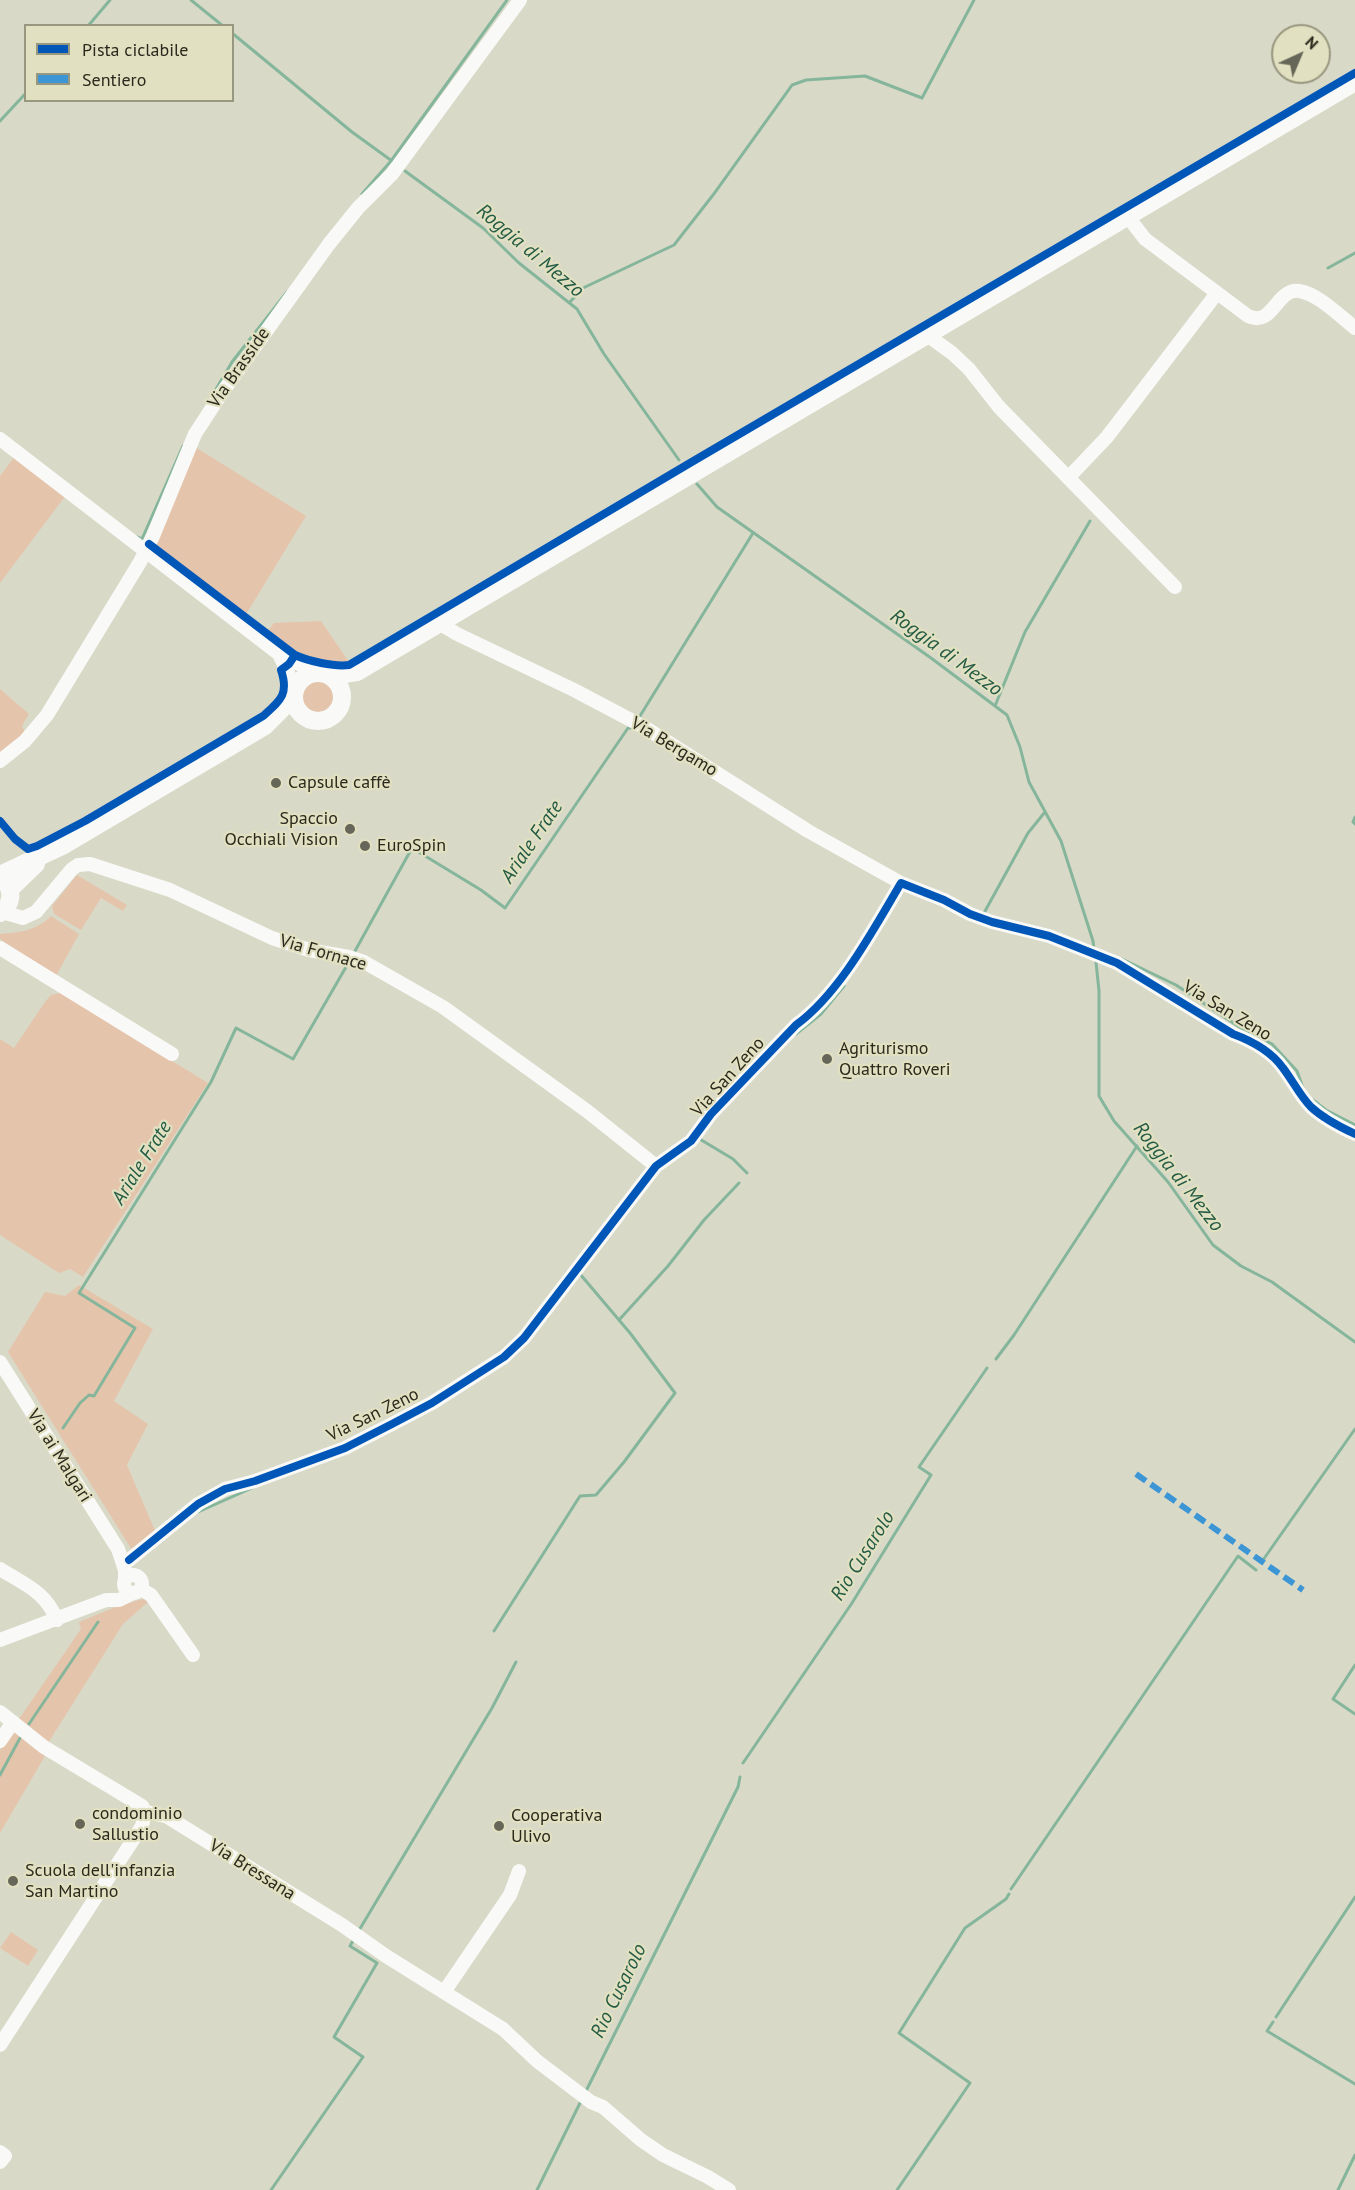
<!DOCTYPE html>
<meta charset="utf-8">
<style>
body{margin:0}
#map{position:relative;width:1355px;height:2190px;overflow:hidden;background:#d9d9c8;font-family:"PT Sans",sans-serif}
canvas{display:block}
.legend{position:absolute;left:24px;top:24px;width:210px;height:78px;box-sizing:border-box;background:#e1e0c0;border:2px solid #98977f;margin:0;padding:8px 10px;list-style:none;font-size:18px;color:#2a291d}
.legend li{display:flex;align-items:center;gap:12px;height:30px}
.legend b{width:30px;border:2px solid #98977f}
.north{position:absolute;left:1271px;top:24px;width:60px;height:60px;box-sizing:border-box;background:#e1e0c0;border:2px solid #98977f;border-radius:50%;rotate:44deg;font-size:16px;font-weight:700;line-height:24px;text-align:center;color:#2a291d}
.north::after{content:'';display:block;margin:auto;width:21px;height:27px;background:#676759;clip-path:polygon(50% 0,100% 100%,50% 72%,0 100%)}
</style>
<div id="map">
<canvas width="1355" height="2190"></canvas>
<ul class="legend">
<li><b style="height:8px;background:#0057b8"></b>Pista ciclabile</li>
<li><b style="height:8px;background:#3c96d5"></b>Sentiero</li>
</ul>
<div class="north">N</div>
</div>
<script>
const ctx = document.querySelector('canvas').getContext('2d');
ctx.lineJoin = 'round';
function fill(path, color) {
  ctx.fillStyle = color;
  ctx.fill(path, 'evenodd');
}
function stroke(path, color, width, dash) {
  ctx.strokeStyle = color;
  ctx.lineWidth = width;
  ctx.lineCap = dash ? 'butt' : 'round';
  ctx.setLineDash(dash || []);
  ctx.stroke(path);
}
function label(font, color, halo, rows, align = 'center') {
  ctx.font = font + ' "PT Sans",sans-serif';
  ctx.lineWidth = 4.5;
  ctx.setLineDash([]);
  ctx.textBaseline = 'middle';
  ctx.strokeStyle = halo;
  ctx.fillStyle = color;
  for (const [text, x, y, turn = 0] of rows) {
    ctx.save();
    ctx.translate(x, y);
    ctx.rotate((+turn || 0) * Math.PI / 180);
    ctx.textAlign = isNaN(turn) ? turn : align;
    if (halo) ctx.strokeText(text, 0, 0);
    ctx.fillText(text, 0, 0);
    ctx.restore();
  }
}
const green = new Path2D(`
 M195,447L306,516L245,616L153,543Z
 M16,455L66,495L0,583V476Z
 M321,621L349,662L342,664L308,658L288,648L267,632L274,623Z
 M303 697a15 15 0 1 1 30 0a15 15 0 1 1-30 0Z
 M0,689L29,714L22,726L28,739L0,760Z
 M77,875L127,905L123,911L101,898L81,930L54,914L52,906Z
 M51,916L79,934L56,976L0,939V934C20,932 36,931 51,916Z
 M61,993L208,1083L83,1277L70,1269L59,1273L0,1235V1039L14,1048L45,1002L51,995Z
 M79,1285L153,1329L114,1401L148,1424L127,1465L156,1533L132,1550L8,1352L45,1292L65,1296Z
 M143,1599L148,1602L123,1624L48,1743L19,1719L81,1629L79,1622L118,1606Z
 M13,1731L45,1756L0,1833V1751Z
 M11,1932L38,1950L28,1966L0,1948Z`);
const stream = new Path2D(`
 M191,0L223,26
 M88,26L110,0
 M232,33L352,132L392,161
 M0,121L26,93
 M405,171L483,228L519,263L577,309L604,354L679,460
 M362,194L391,161L507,0
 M1328,268L1355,253
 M569,303L583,288L674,245L713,195L792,85L806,80L865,76L922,98L974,0
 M212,396L232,362L287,292
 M697,484L717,507L931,658L1007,715L1020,747L1029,782L1061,841L1093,941L1094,950
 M137,537L142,539L183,446
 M995,706L1025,632L1090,521
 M640,716L753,533
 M1355,817L1353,822L1355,824
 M984,913L1028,833L1045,812
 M355,951L412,848L481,890L505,908L628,728H633
 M1122,959L1176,985L1241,1028L1272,1044L1297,1071L1303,1088
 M1096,962L1099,991V1096L1114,1121L1168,1182L1213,1245L1241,1266L1272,1282L1355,1342
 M796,1034L821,1014L844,986
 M1313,1100L1326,1110L1355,1125
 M698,1138L733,1159L747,1173
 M619,1320L668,1266L704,1220L739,1183
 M996,1359L1014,1335L1137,1146
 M63,1428L80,1403L89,1395L94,1396L135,1328L79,1293L211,1082L236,1028L293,1059L346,967
 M198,1512L252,1488
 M1263,1560L1355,1429
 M494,1631L580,1496L596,1495L624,1462L675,1393L630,1333L580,1274L578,1276
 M1355,1665L1333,1699L1355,1714
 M29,1724L98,1622
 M743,1763L852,1603L931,1475L919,1467L987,1368
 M0,1775L20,1738
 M1011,1889L1238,1556L1256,1570
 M358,1932L492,1708L516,1662
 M1276,2017L1355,1897
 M1273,2022L1267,2031L1355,2084
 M587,2089L738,1787L740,1777
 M271,2190L363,2057L334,2037L377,1963L350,1946L354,1939
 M537,2190L582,2099
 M897,2190L970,2083L899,2033L965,1928L1006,1899L1009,1894
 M1338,2190L1355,2155`);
const minor = new Path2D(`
 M1128,217L1145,239L1248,316C1273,328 1276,288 1299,291C1317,293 1341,317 1355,328
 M927,335L952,353L969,369L999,407L1175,587
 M0,439L279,654L301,665L311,673
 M1068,478L1107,437L1217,293
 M439,623L457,634L574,690L644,727L808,831L901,883
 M279,654L295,688
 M0,761L25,741L47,715L140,562L153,536L195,434L221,394L329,244L358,208L392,174L520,0
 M2,912L23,918L36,912L72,869L78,865L90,864L170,890L272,938L309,950L349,957L364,962L443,1007L587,1111L656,1166
 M0,948L172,1054
 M0,1362L118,1549L125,1570V1580
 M129,1560L198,1504L225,1489L255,1481L345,1448L392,1424L432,1403L504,1357L524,1338L656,1166L691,1141L711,1114L796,1025C840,993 873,930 901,883L944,900L970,914L992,922L1049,936L1117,963L1233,1034C1252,1041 1271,1051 1283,1068C1293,1081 1300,1096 1311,1107C1324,1119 1340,1127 1355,1134
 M0,1569C25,1585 45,1591 57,1620
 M124 1584a9 9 0 1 1 18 0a9 9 0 1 1-18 0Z
 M141,1589L151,1595L193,1655
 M0,1640L106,1600H119L133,1593
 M0,1712L44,1747L142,1806L145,1812L166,1816L342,1925L386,1956L503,2029L537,2061L591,2102L603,2107L641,2140L663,2155L708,2177L729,2190
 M0,1741L13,1722
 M444,1992L510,1895L519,1871
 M0,2045L142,1826L145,1812
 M0,2152L5,2156L0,2162`);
const major = new Path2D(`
 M294 697a24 24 0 1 1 48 0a24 24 0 1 1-48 0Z
 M331,676L357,672L1355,82
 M0,875L64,845L265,726L293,698
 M10,889L36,864
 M0,913C12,905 14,891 4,880`);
const quiet = new Path2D(`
 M1136,1474L1303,1590`);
const cycleway = new Path2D(`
 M149,544L295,655C308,661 334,667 349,665L690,463L1355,73
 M0,821L15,839L28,849L37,846L85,821L263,716C281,700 289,694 281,670L289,664L295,655
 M129,1560L198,1504L225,1489L255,1481L345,1448L392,1424L432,1403L504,1357L524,1338L656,1166L691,1141L711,1114L796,1025C840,993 873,930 901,883L944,900L970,914L992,922L1049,936L1117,963L1233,1034C1252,1041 1271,1051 1283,1068C1293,1081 1300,1096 1311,1107C1324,1119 1340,1127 1355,1134`);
const markers = [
 [276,783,6,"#676759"],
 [350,829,6,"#676759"],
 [365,846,6,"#676759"],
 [827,1059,6,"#676759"],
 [80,1824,6,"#676759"],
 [499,1826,6,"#676759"],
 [13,1881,6,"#676759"]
];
const streetNames = [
 ["Via Brasside",239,368,-55],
 ["Via Bergamo",674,747,31],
 ["Via Fornace",323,953,16],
 ["Via San Zeno",1227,1011,31],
 ["Via San Zeno",728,1077,-48],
 ["Via San Zeno",373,1415,-26],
 ["Via ai Malgari",59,1456,58],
 ["Via Bressana",252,1870,32]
];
const poiNames = [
 ["Capsule caffè",288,783],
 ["Spaccio",338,819,"right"],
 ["Occhiali Vision",338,840,"right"],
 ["EuroSpin",377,846],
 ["Agriturismo",839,1049],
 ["Quattro Roveri",839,1070],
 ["condominio",92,1814],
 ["Sallustio",92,1835],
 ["Cooperativa",511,1816],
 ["Ulivo",511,1837],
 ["Scuola dell'infanzia",25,1871],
 ["San Martino",25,1892]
];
const waterNames = [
 ["Roggia di Mezzo",530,251,40],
 ["Roggia di Mezzo",946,653,36],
 ["Ariale Frate",532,842,-56],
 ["Ariale Frate",142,1163,-58],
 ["Roggia di Mezzo",1178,1177,52],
 ["Rio Cusarolo",863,1556,-58],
 ["Rio Cusarolo",619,1991,-64]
];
fill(green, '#e5c4ac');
stroke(stream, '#85b69b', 3);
stroke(minor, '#f9f9f7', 14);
stroke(major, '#f9f9f7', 18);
stroke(quiet, '#3c96d5', 6, [12, 6]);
stroke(cycleway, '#0057b8', 8);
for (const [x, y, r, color] of markers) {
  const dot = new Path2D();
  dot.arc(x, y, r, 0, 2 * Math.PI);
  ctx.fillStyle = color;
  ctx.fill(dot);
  stroke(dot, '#e1e0c0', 2);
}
label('18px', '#2a291d', '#e1e0c0', streetNames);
label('18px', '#2a291d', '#e1e0c0', poiNames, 'left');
label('italic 20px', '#245b45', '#e1e0c0', waterNames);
</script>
